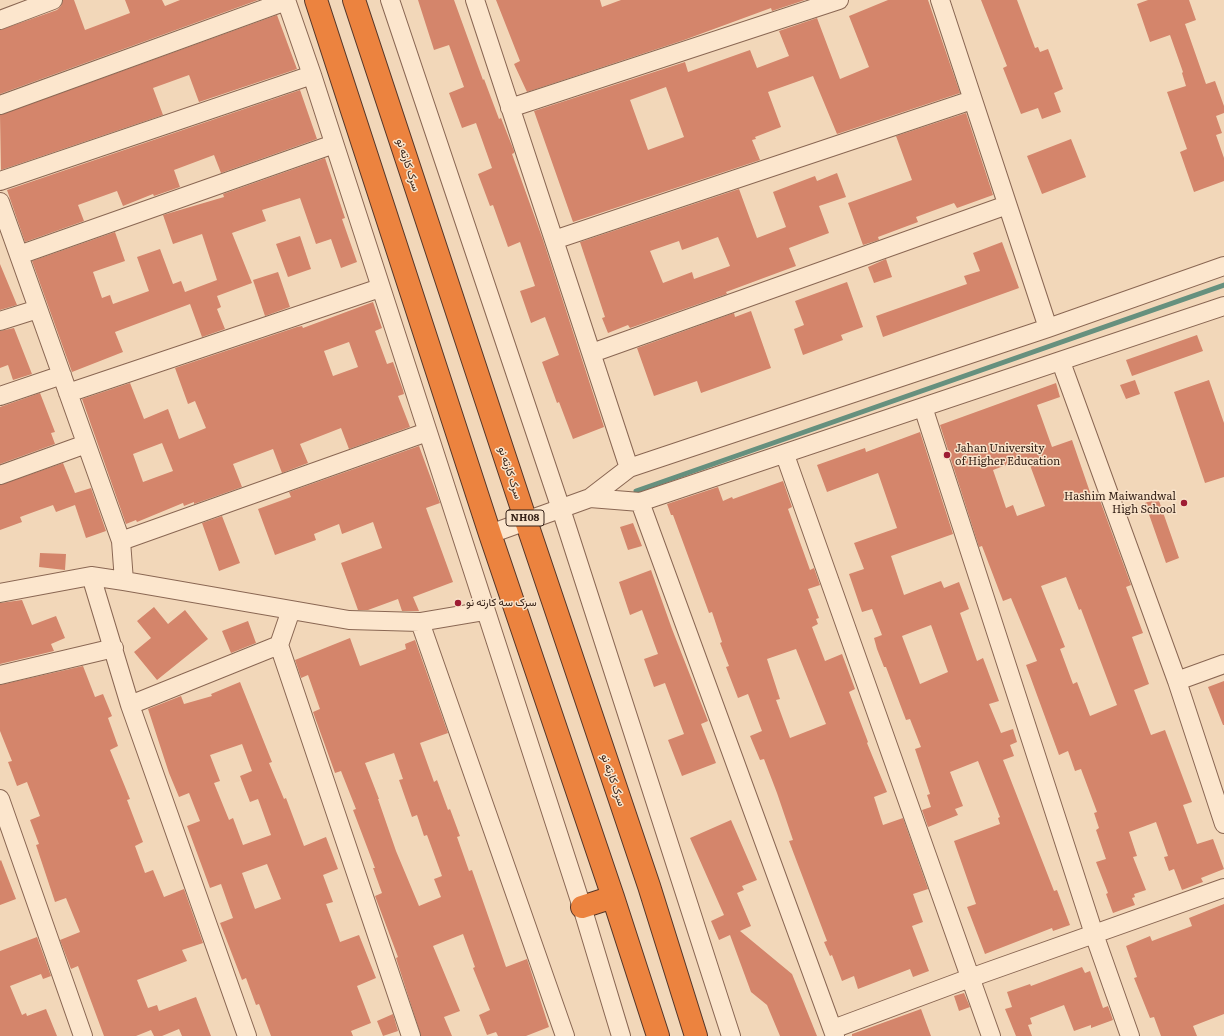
<!DOCTYPE html>
<meta charset="utf-8">
<style>
body{margin:0}
canvas{display:block;background:#f2d7b9}
</style>
<canvas width="1224" height="1036"></canvas>
<script>
const ctx = document.querySelector('canvas').getContext('2d');
ctx.lineJoin = 'round';
function stroke(path, color, width, dash) {
  ctx.strokeStyle = color;
  ctx.lineWidth = width;
  ctx.lineCap = dash ? 'butt' : 'round';
  ctx.setLineDash(dash || []);
  ctx.stroke(path);
}
function fill(path, color) {
  ctx.fillStyle = color;
  ctx.fill(path, 'evenodd');
}
function label(font, color, halo, rows, align = 'center') {
  ctx.font = font + ' Literata,Vazirmatn,serif';
  ctx.lineWidth = 3;
  ctx.setLineDash([]);
  ctx.textBaseline = 'middle';
  ctx.strokeStyle = halo;
  ctx.fillStyle = color;
  for (const [text, x, y, turn = 0] of rows) {
    ctx.save();
    ctx.translate(x, y);
    ctx.rotate((+turn || 0) * Math.PI / 180);
    ctx.textAlign = isNaN(turn) ? turn : align;
    if (halo) ctx.strokeText(text, 0, 0);
    ctx.fillText(text, 0, 0);
    ctx.restore();
  }
}
const stream = new Path2D(`
 M636,491L1224,285`);
const building = new Path2D(`
 M63,0H74L85,30L130,13L125,0H162L165,6L180,0H258L0,94V30L57,10L61,6Z
 M418,0H454L483,80L484,79L499,119L501,118L514,151V153L512,154L543,240L604,427L573,439L559,402L557,403L542,362L559,355L545,317L531,323L520,291L535,286L520,242L508,247L493,205L490,206L478,174L492,168L476,123L462,128L449,93L464,87L449,45L434,50Z
 M496,0H600L602,7L621,0H805L772,11L771,8L684,40L527,92L514,64L520,61Z
 M888,0H928L960,93L837,134L813,76L768,92L781,127L755,137L756,139L752,140L760,160L573,222L534,111L685,62L688,72L750,50L757,68L789,56L779,31L817,18L840,79L869,67L849,16ZM666,87L684,137L648,150L630,100Z
 M981,0H1017L1035,48L1038,47L1040,52L1048,49L1063,89L1054,93L1061,112L1042,119L1038,108L1021,114L1003,68L1007,66Z
 M1148,0H1189L1196,20L1185,24L1206,84L1215,81L1224,106V113L1216,116L1222,133L1216,135L1224,158V181L1194,192L1180,152L1187,149L1167,92L1186,86L1182,73L1183,72L1170,35L1150,42L1137,4Z
 M277,15L297,69L199,102L189,75L153,88L163,115L1,170L0,115Z
 M300,90L317,139L221,173L214,155L174,170L180,187L154,196L153,194L123,206L117,191L78,205L84,221L25,242L7,190Z
 M966,113L993,195L957,208L954,203L916,217L918,222L878,237L879,240L863,245L848,203L912,180L896,136Z
 M1071,139L1086,177L1042,194L1027,156Z
 M325,158L345,218L342,219L357,262L341,268L331,239L316,244L300,198L262,210L266,221L232,233L252,283L217,296L221,307L217,309L225,329L202,337L190,304L115,332L123,352L72,372L32,261L115,232L125,261L93,272L102,298L110,295L113,304L149,291L137,257L160,249L173,284L181,281L185,292L217,280L202,234L173,244L163,215L224,197L223,194Z
 M837,173L846,197L819,206L829,233L789,248L796,266L726,292L727,294L630,328L628,325L608,333L602,318L605,317L580,242L739,189L757,238L786,227L773,192L815,176L817,181ZM718,237L730,266L694,279L692,272L663,283L650,251L679,241L682,250Z
 M300,236L311,269L288,277L276,244Z
 M1002,242L1019,288L883,337L876,316L967,284L964,276L980,271L973,253Z
 M886,259L892,277L874,283L868,267Z
 M0,264L17,305L0,310Z
 M278,272L290,307L265,316L253,280Z
 M847,282L863,327L841,335L843,340L803,355L794,329L804,325L795,301Z
 M373,302L382,328L375,331L387,364L393,362L403,390L404,394L398,396L410,427L349,449L341,428L300,444L308,463L282,473L273,449L233,464L242,487L194,504V502L184,506L183,503L137,522L136,520L126,524L82,399L130,383L144,419L168,409L179,439L206,428L195,401L188,404L175,368L297,327L302,326L303,328ZM349,342L358,367L333,376L324,351ZM162,443L173,471L143,482L133,454Z
 M751,311L771,368L701,393L697,381L654,396L637,348L734,313L735,317Z
 M14,328L32,374L13,380L8,365L0,368V331Z
 M1197,335L1203,351L1132,376L1126,360Z
 M1135,380L1140,394L1126,399L1120,385Z
 M1209,380L1224,423V477L1205,483L1174,392Z
 M1056,383L1060,397L1037,405L1052,447L1072,440L1092,498L1098,495L1131,585L1126,587L1143,633L1132,637L1149,684L1134,690L1151,735L1165,730L1192,802L1183,805L1197,844L1213,839L1224,869L1201,878L1203,882L1182,890L1174,869L1169,871L1164,857L1168,856L1156,822L1129,832L1137,856L1133,857L1146,890L1134,894L1135,897L1132,898L1135,905L1113,913L1106,894L1108,893L1096,862L1106,859L1096,830L1099,828L1094,813L1097,812L1081,769L1075,771L1068,751L1059,755L1026,665L1037,661L1011,598L1003,601L982,546L979,547L940,425ZM1027,457L1045,506L1017,516L1013,505L1006,508L993,470ZM1066,577L1079,610L1081,609L1117,705L1090,716L1077,682L1073,684L1060,649L1065,647L1041,586Z
 M40,393L55,432L51,433L55,444L0,464V407Z
 M920,432L953,534L891,556L904,595L941,581L944,588L959,582L969,609L960,613L977,661L983,658L999,701L989,704L1001,733L1013,729L1017,742L1010,745L1014,756L1003,760L1054,891L1057,890L1070,925L1053,931L1052,928L985,954L967,907L976,904L954,841L1000,824L998,818L1000,817L978,761L950,772L963,806L955,809L958,815L928,827L922,810L931,807L927,795L930,794L915,749L921,747L910,719L906,720L886,667H884L877,649L874,638L882,635L872,609L862,612L849,574L864,569L854,543L897,528L896,525L878,473L827,492L817,465L865,448L866,452ZM931,625L948,672L920,684L902,636Z
 M419,446L440,503L426,508L453,582L413,597L419,611H402L398,599L368,610H358L341,563L382,548L373,522L342,534L339,524L314,534L316,540L275,555L258,509L291,497L289,492Z
 M63,463L75,493L91,488L106,531L86,538L75,505L56,512L53,505L20,517L22,522L0,530V485Z
 M783,481L792,507L788,509L810,570L814,568L820,585L808,589L819,618L816,619L818,624L812,627L825,661L842,654L855,689L849,692L868,742L867,743L887,792L874,797L883,825L903,818L928,889L913,894L923,922L912,926L929,971L913,977L910,969L858,989L854,976L842,981L832,955L830,956L824,942L827,941L789,841L793,840L777,793L764,759L760,760L750,736L762,731L748,694L738,698L726,667L729,666L720,643L722,642L712,612L709,613L673,515H671L667,504L718,487L723,501L732,497L733,499ZM796,649L826,724L790,738L776,700L780,699L767,659Z
 M1158,498L1179,558L1166,563L1145,503Z
 M222,516L240,563L219,571L202,523Z
 M633,523L642,546L628,550L620,527Z
 M40,553L66,554L65,570L39,567Z
 M651,570L672,629L708,721L701,724L716,763L682,776L668,740L684,734L665,683L654,687L644,659L658,654L642,610L630,615L619,582Z
 M22,600L32,625L56,616L65,638L51,644L54,651L0,664V603Z
 M154,607L168,624L185,610L208,639L157,680L134,652L151,638L137,621Z
 M248,621L256,643L231,653L222,631Z
 M350,638L360,666L406,649L405,644L415,640L448,733L420,743L434,782L437,780L448,810L450,809L460,836L457,837L469,871L472,870L506,967L527,959L549,1027L526,1036H498L496,1032L487,1035L479,1015L490,1010L473,968L475,967L463,934L433,946L460,1011L444,1017L452,1036H421L396,958L398,957L375,896L382,893L373,868H375L353,810L356,809L341,771L335,773L313,712L320,709L308,675L301,678L295,660ZM394,753L403,779L399,780L412,817L417,815L424,836L427,835L442,876L434,879L441,897L419,906L396,851L378,799H379L365,763Z
 M83,666L95,697L103,694L112,716L108,718L118,746L110,750L130,799L127,800L143,842L135,846L145,873L153,870L164,897L184,889L203,943L182,950L187,961L137,980L148,1008L157,1005L159,1011L196,997L211,1036H182L179,1029L162,1036H154L151,1030L136,1036H104L78,966L71,969L60,940L80,932L66,898L55,902L36,845L39,844L30,820L40,816L27,782L17,786L8,762L12,761L0,731V685Z
 M1224,681V725H1223L1208,687Z
 M240,682L272,762L269,763L284,799L286,798L304,846L326,837L338,869L323,875L333,902L326,904L340,942L359,935L376,978L357,986L371,1023L351,1031L353,1036H271L259,1004L256,1005L246,978L242,980L220,923L233,918L221,884L210,888L187,826L200,821L189,793L179,797L169,773L148,709L181,696L184,704L212,696L211,694ZM242,744L252,771L240,776L250,802L258,799L271,835L243,845L233,818L229,820L214,783L220,781L210,755ZM267,864L281,899L255,909L242,873Z
 M731,820L757,880L742,886L744,890L737,893L751,926L740,931L792,974L817,1036H780L767,1005L751,992L730,935L719,940L711,921L724,915L690,838Z
 M1,860L16,899L0,905V861Z
 M1224,904V1014L1193,1026L1197,1036H1161L1154,1017L1150,1018L1134,978L1137,977L1126,946L1150,936L1152,941L1192,926L1189,918Z
 M37,937L51,976L43,979L41,974L10,986L22,1015L26,1013L27,1016L46,1009L57,1036H0V951Z
 M1082,967L1085,973L1090,971L1103,1008L1108,1006L1113,1020L1091,1028V1025L1074,1031L1064,1005L1030,1018L1032,1024L1028,1025L1032,1036H1016L1005,1009L1012,1007L1007,992L1030,984L1031,986Z
 M964,993L970,1007L959,1011L954,996Z
 M921,1009L931,1036H852V1034Z
 M393,1014L398,1031L383,1036L377,1021Z`);
const minor = new Path2D(`
 M286,0L312,75L582,907L621,1036
 M390,0L561,509L731,1036
 M475,0L629,468
 M940,0L1048,328
 M0,20L53,0
 M0,105L286,1
 M510,108L839,0
 M0,181L312,75
 M0,202L121,541L124,581
 M554,240L972,100
 M19,255L334,144
 M0,321L38,309
 M592,353L1007,205
 M1061,362L1177,681L1224,824
 M68,393L380,288
 M0,396L62,375
 M923,407L1094,934L1130,1036
 M785,455L991,1036
 M0,475L86,444
 M590,498L640,502L1224,306
 M640,502L835,1036
 M490,534L590,498L629,468L1048,328L1224,266
 M121,541L427,432
 M91,576L130,705L247,1036
 M0,593L91,576L124,581L349,620L420,622L485,611
 M291,610L279,645L411,1036
 M420,622L565,1036
 M0,675L114,648
 M1177,681L1224,664
 M130,705L279,645
 M0,799L83,1036
 M833,1029L970,978L1224,888`);
const highway = new Path2D(`
 M316,0L490,534L613,897L658,1036
 M354,0L526,521L649,886L696,1036
 M582,907L613,897`);
const markers = [
 [947,455,4,"#9e1d34"],
 [1184,503,4,"#9e1d34"],
 [458,603,4,"#9e1d34"]
];
const shields = [
 [525,518,38]
];
const shieldNames = [
 ["NH08",525,518]
];
const streetNames = [
 ["سرک کارته نو",408,165,72],
 ["سرک کارته نو",510,473,72],
 ["سرک کارته نو",613,780,71]
];
const poiNames = [
 ["Jahan University",955,449],
 ["of Higher Education",955,462],
 ["Hashim Maiwandwal",1176,497,"right"],
 ["High School",1176,510,"right"],
 ["سرک سه کارته نو",466,603]
];
stroke(stream, '#66907e', 5);
fill(building, '#d4856b');
stroke(minor, '#8a6753', 20);
stroke(highway, '#563628', 24);
stroke(minor, '#fce6cd', 18);
stroke(highway, '#ec833f', 22);
for (const [x, y, r, color] of markers) {
  const dot = new Path2D();
  dot.arc(x, y, r, 0, 2 * Math.PI);
  ctx.fillStyle = color;
  ctx.fill(dot);
  stroke(dot, '#f9e3ca', 1.5);
}
for (const [x, y, w] of shields) {
  const box = new Path2D();
  box.roundRect(x - w / 2, y - 8, w, 16, 3);
  ctx.fillStyle = '#f9e3ca';
  ctx.fill(box);
  stroke(box, '#372319', 1);
}
label('bold 10px', '#372319', null, shieldNames);
label('11px', '#372319', '#f9e3ca', streetNames);
label('11px', '#372319', '#f9e3ca', poiNames, 'left');
</script>
